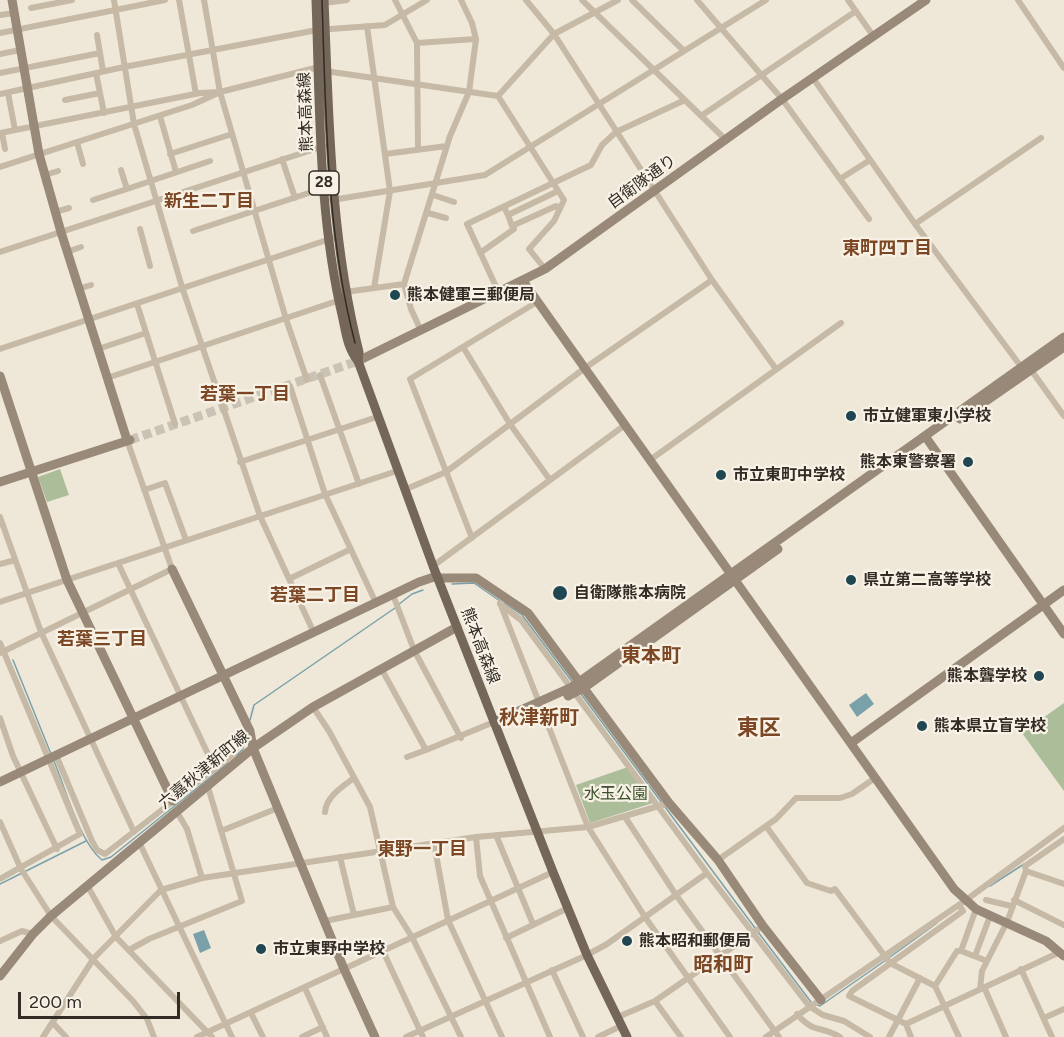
<!DOCTYPE html>
<meta charset="utf-8">
<style>
body{margin:0}
#map{position:relative;width:1064px;height:1037px;overflow:hidden;background:#efe8d9;font-family:Figtree,sans-serif}
canvas{display:block}
.scale{position:absolute;left:18px;top:992px;width:162px;height:27px;box-sizing:border-box;border:3px solid #332c26;border-top:0;padding-left:8px;font-size:18px;line-height:21px;white-space:nowrap;color:#332c26;-webkit-text-stroke:4px #f7f2e5;paint-order:stroke}
</style>
<div id="map">
<canvas width="1064" height="1037"></canvas>
<div class="scale">200 m</div>
</div>
<script>
const ctx = document.querySelector('canvas').getContext('2d');
ctx.lineJoin = 'round';
function fill(path, color) {
  ctx.fillStyle = color;
  ctx.fill(path, 'evenodd');
}
function stroke(path, color, width, dash) {
  ctx.strokeStyle = color;
  ctx.lineWidth = width;
  ctx.lineCap = dash ? 'butt' : 'round';
  ctx.setLineDash(dash || []);
  ctx.stroke(path);
}
function label(font, color, halo, rows, align = 'center') {
  ctx.font = font + ' Figtree,"Noto Sans JP",sans-serif';
  ctx.lineWidth = 4.5;
  ctx.setLineDash([]);
  ctx.textBaseline = 'middle';
  ctx.strokeStyle = halo;
  ctx.fillStyle = color;
  for (const [text, x, y, turn = 0] of rows) {
    ctx.save();
    ctx.translate(x, y);
    ctx.rotate((+turn || 0) * Math.PI / 180);
    ctx.textAlign = isNaN(turn) ? turn : align;
    if (halo) ctx.strokeText(text, 0, 0);
    ctx.fillText(text, 0, 0);
    ctx.restore();
  }
}
const green = new Path2D(`
 M60,469L69,495L47,502L38,477Z
 M1064,703V791L1022,733Z
 M628,767L653,803L590,823L576,785Z`);
const water = new Path2D(`
 M866,693L874,704L857,717L849,705Z
 M204,930L211,948L200,953L193,934Z`);
const stream = new Path2D(`
 M452,584L474,583L500,601
 M504,603L522,615L573,683
 M398,605L412,594L423,590
 M13,660L51,754
 M581,694L662,803
 M250,720L254,705L395,608
 M236,756L243,749L246,734
 M54,761C65,787 80,843 102,860L111,857L228,763
 M665,807L755,928
 M26,871L86,841
 M0,884L22,873
 M990,886L1024,864
 M758,932L811,1002
 M890,957L937,923
 M816,1004L820,1006L886,960`);
const secondaryTunnel = new Path2D(`
 M130,440L358,361`);
const street = new Path2D(`
 M114,0L134,124L182,287L260,516L314,633
 M179,0L196,94
 M204,0L220,92L286,319L307,380
 M395,0L417,43L418,149
 M526,0L554,34L712,280
 M582,0L725,139
 M632,0L684,51
 M697,0L782,99L869,219
 M848,0L874,37
 M1018,0L1064,68
 M324,3L347,0
 M31,8L72,0
 M0,15L14,13
 M367,26L390,191L374,288
 M0,33L165,0
 M97,35L103,71
 M417,43L476,39
 M0,54L20,50
 M325,71L498,96L564,200L554,221L529,249L545,269
 M0,73L100,53
 M96,73L104,113
 M813,78L915,224L1022,368
 M8,93L15,130
 M0,94L124,67L317,30L385,25L427,0
 M498,96L554,34L618,0
 M65,100L100,93
 M160,116L176,172
 M701,116L856,11
 M0,133L200,93L220,92L319,67
 M2,133L5,149
 M77,142L83,164
 M170,154L232,134
 M385,154L447,146
 M282,159L295,198
 M0,167L192,105L218,93
 M121,170L127,189L210,161
 M45,175L58,171
 M840,179L870,160
 M433,195L454,202
 M93,200L127,189
 M332,200L485,175L766,0
 M504,207L508,215L558,191
 M55,212L69,208
 M428,213L446,218
 M508,215L512,226L556,206L560,209
 M915,224L1041,138
 M140,229L150,266
 M193,231L324,188
 M0,252L324,146
 M67,252L81,247
 M480,253L514,229L512,226
 M78,289L91,285
 M345,292L404,284
 M499,293L467,224L591,165L602,145L616,132L685,100
 M137,304L175,424
 M421,331L411,309L404,284L450,136L469,92L476,39L472,23L461,0
 M463,347L510,424L550,480
 M0,349L336,237
 M98,349L146,333
 M1029,367L1064,416
 M320,375L359,484
 M107,378L340,300
 M290,386L325,494L376,603
 M650,460L841,323
 M240,462L377,417
 M144,490L165,483L186,540
 M404,490L446,472L585,368L712,280L776,369
 M0,517L41,632L134,832
 M472,538L410,379L537,302
 M118,563L215,769
 M0,564L15,560
 M433,566L625,425
 M289,579L351,549
 M393,595L414,650L461,738
 M0,602L397,471
 M500,603L588,827L645,917L730,1037
 M500,604L521,620L707,873L809,1006L823,1015L844,1021L870,1037
 M0,643L80,834L0,879
 M0,653L172,569L127,440
 M381,668L426,750L494,722
 M313,707L329,731L370,807L393,907L412,937L461,1037
 M0,718L13,756L57,849
 M56,755L92,841L97,850L105,854L234,754L242,733L250,730
 M407,757L426,750
 M177,812L187,829L202,878
 M325,812C326,797 342,787 354,778
 M625,817L676,895L779,1037
 M0,822L21,869L51,916L133,1001L147,1019L154,1037
 M766,826L807,883L831,891L835,889L890,963L935,986L959,1037
 M221,831L278,808
 M496,835L533,924
 M476,837L480,876L550,1037
 M139,842L232,1037
 M434,843L448,920L502,1037
 M340,857L354,915
 M718,860L776,819L796,798H840L852,794L875,778
 M1026,871L1064,884
 M87,885L116,937L212,1037
 M986,900L1011,906
 M1014,900L1064,925
 M976,909L961,951L987,961
 M325,921L393,907
 M506,938L568,908
 M0,941L22,931L33,934
 M129,950L149,939L242,901L208,787
 M383,951L423,1037
 M975,956L990,916
 M1021,969L1052,1037
 M552,970L583,1037
 M935,986L957,951H961
 M984,987L1006,1037
 M305,988L327,1037
 M980,989L982,971L1007,922L1026,871L1025,866L1064,839
 M655,1001L681,1037
 M251,1013L263,1037
 M797,1014C814,1034 820,1025 840,1037
 M618,1017L655,1001L763,926
 M1044,1018L1064,1009
 M53,1023L66,1037
 M906,1024L1060,952
 M43,1037L94,958L161,890L202,878L476,837L588,827L669,803
 M197,1037L553,872
 M302,1037L323,1027
 M406,1037L587,955L607,944L707,873
 M598,1037L621,1026
 M766,1037L966,900L1064,828
 M889,1037L920,978
 M911,1037L906,1024L849,996L852,991L963,911L959,905`);
const secondary = new Path2D(`
 M12,0L39,154L61,232L127,440
 M523,281L954,889L976,909L1046,941L1064,956
 M358,361L545,269L782,99L926,0
 M0,376L67,580L173,801
 M960,419L1064,347
 M925,436L1064,634
 M0,482L130,440
 M172,569L250,731L253,748L344,969L375,1037
 M438,578H476L528,613L669,803L718,860L763,926L821,1000
 M568,696L585,687L778,549
 M494,722L572,687L1064,337
 M851,743L1064,590
 M0,782L419,582L437,576
 M0,976L33,934L51,916L253,748L313,707L457,627`);
const primary = new Path2D(`
 M316,0C320,106 318,215 343,319C346,334 348,349 358,361
 M324,0C329,119 330,236 359,352L358,361L433,566L553,872L587,955L627,1037`);
const tram = new Path2D(`
 M322,0C326,115 326,231 355,343`);
const markers = [
 [395,295,6,"#1f4651"],
 [851,416,6,"#1f4651"],
 [968,462,6,"#1f4651"],
 [721,475,6,"#1f4651"],
 [851,580,6,"#1f4651"],
 [560,593,8,"#1f4651"],
 [1039,676,6,"#1f4651"],
 [922,726,6,"#1f4651"],
 [627,941,6,"#1f4651"],
 [261,949,6,"#1f4651"]
];
const shields = [
 [324,183,30]
];
const shieldNames = [
 ["28",324,183]
];
const streetNames = [
 ["熊本高森線",306,112,-92],
 ["自衛隊通り",642,182,-36],
 ["熊本高森線",480,646,69],
 ["六嘉秋津新町線",204,770,-40]
];
const poiNames = [
 ["熊本健軍三郵便局",407,295],
 ["市立健軍東小学校",863,416],
 ["熊本東警察署",956,462,"right"],
 ["市立東町中学校",733,475],
 ["県立第二高等学校",863,580],
 ["自衛隊熊本病院",574,593],
 ["熊本聾学校",1027,676,"right"],
 ["熊本県立盲学校",934,726],
 ["熊本昭和郵便局",639,941],
 ["市立東野中学校",273,949]
];
const parkNames = [
 ["水玉公園",616,794]
];
const neighbourhoodNames = [
 ["新生二丁目",209,202],
 ["東町四丁目",887,249],
 ["若葉一丁目",245,395],
 ["若葉二丁目",315,596],
 ["若葉三丁目",102,640],
 ["東野一丁目",422,850]
];
const quarterNames = [
 ["東本町",651,656],
 ["秋津新町",539,718],
 ["昭和町",723,965]
];
const districtNames = [
 ["東区",759,729]
];
fill(green, '#acbd9a');
fill(water, '#7aa1aa');
stroke(stream, '#7aa1aa', 1.5);
stroke(secondaryTunnel, '#c9c2b5', 9, [9, 4.5]);
stroke(street, '#c6b9a6', 6);
stroke(secondary, '#998978', 9);
stroke(primary, '#746658', 9);
stroke(tram, '#332c26', 1.5);
for (const [x, y, r, color] of markers) {
  const dot = new Path2D();
  dot.arc(x, y, r, 0, 2 * Math.PI);
  ctx.fillStyle = color;
  ctx.fill(dot);
  stroke(dot, '#f7f2e5', 2);
}
for (const [x, y, w] of shields) {
  const box = new Path2D();
  box.roundRect(x - w / 2, y - 12, w, 24, 4.5);
  ctx.fillStyle = '#f7f2e5';
  ctx.fill(box);
  stroke(box, '#332c26', 1.5);
}
label('bold 15px', '#332c26', null, shieldNames);
label('16px', '#332c26', '#f7f2e5', streetNames);
label('bold 16px', '#332c26', '#f7f2e5', poiNames, 'left');
label('16px', '#3d4f2c', '#f7f2e5', parkNames);
label('bold 18px', '#7c4725', '#f7f2e5', neighbourhoodNames);
label('bold 20px', '#7c4725', '#f7f2e5', quarterNames);
label('bold 22px', '#7c4725', '#f7f2e5', districtNames);
</script>
